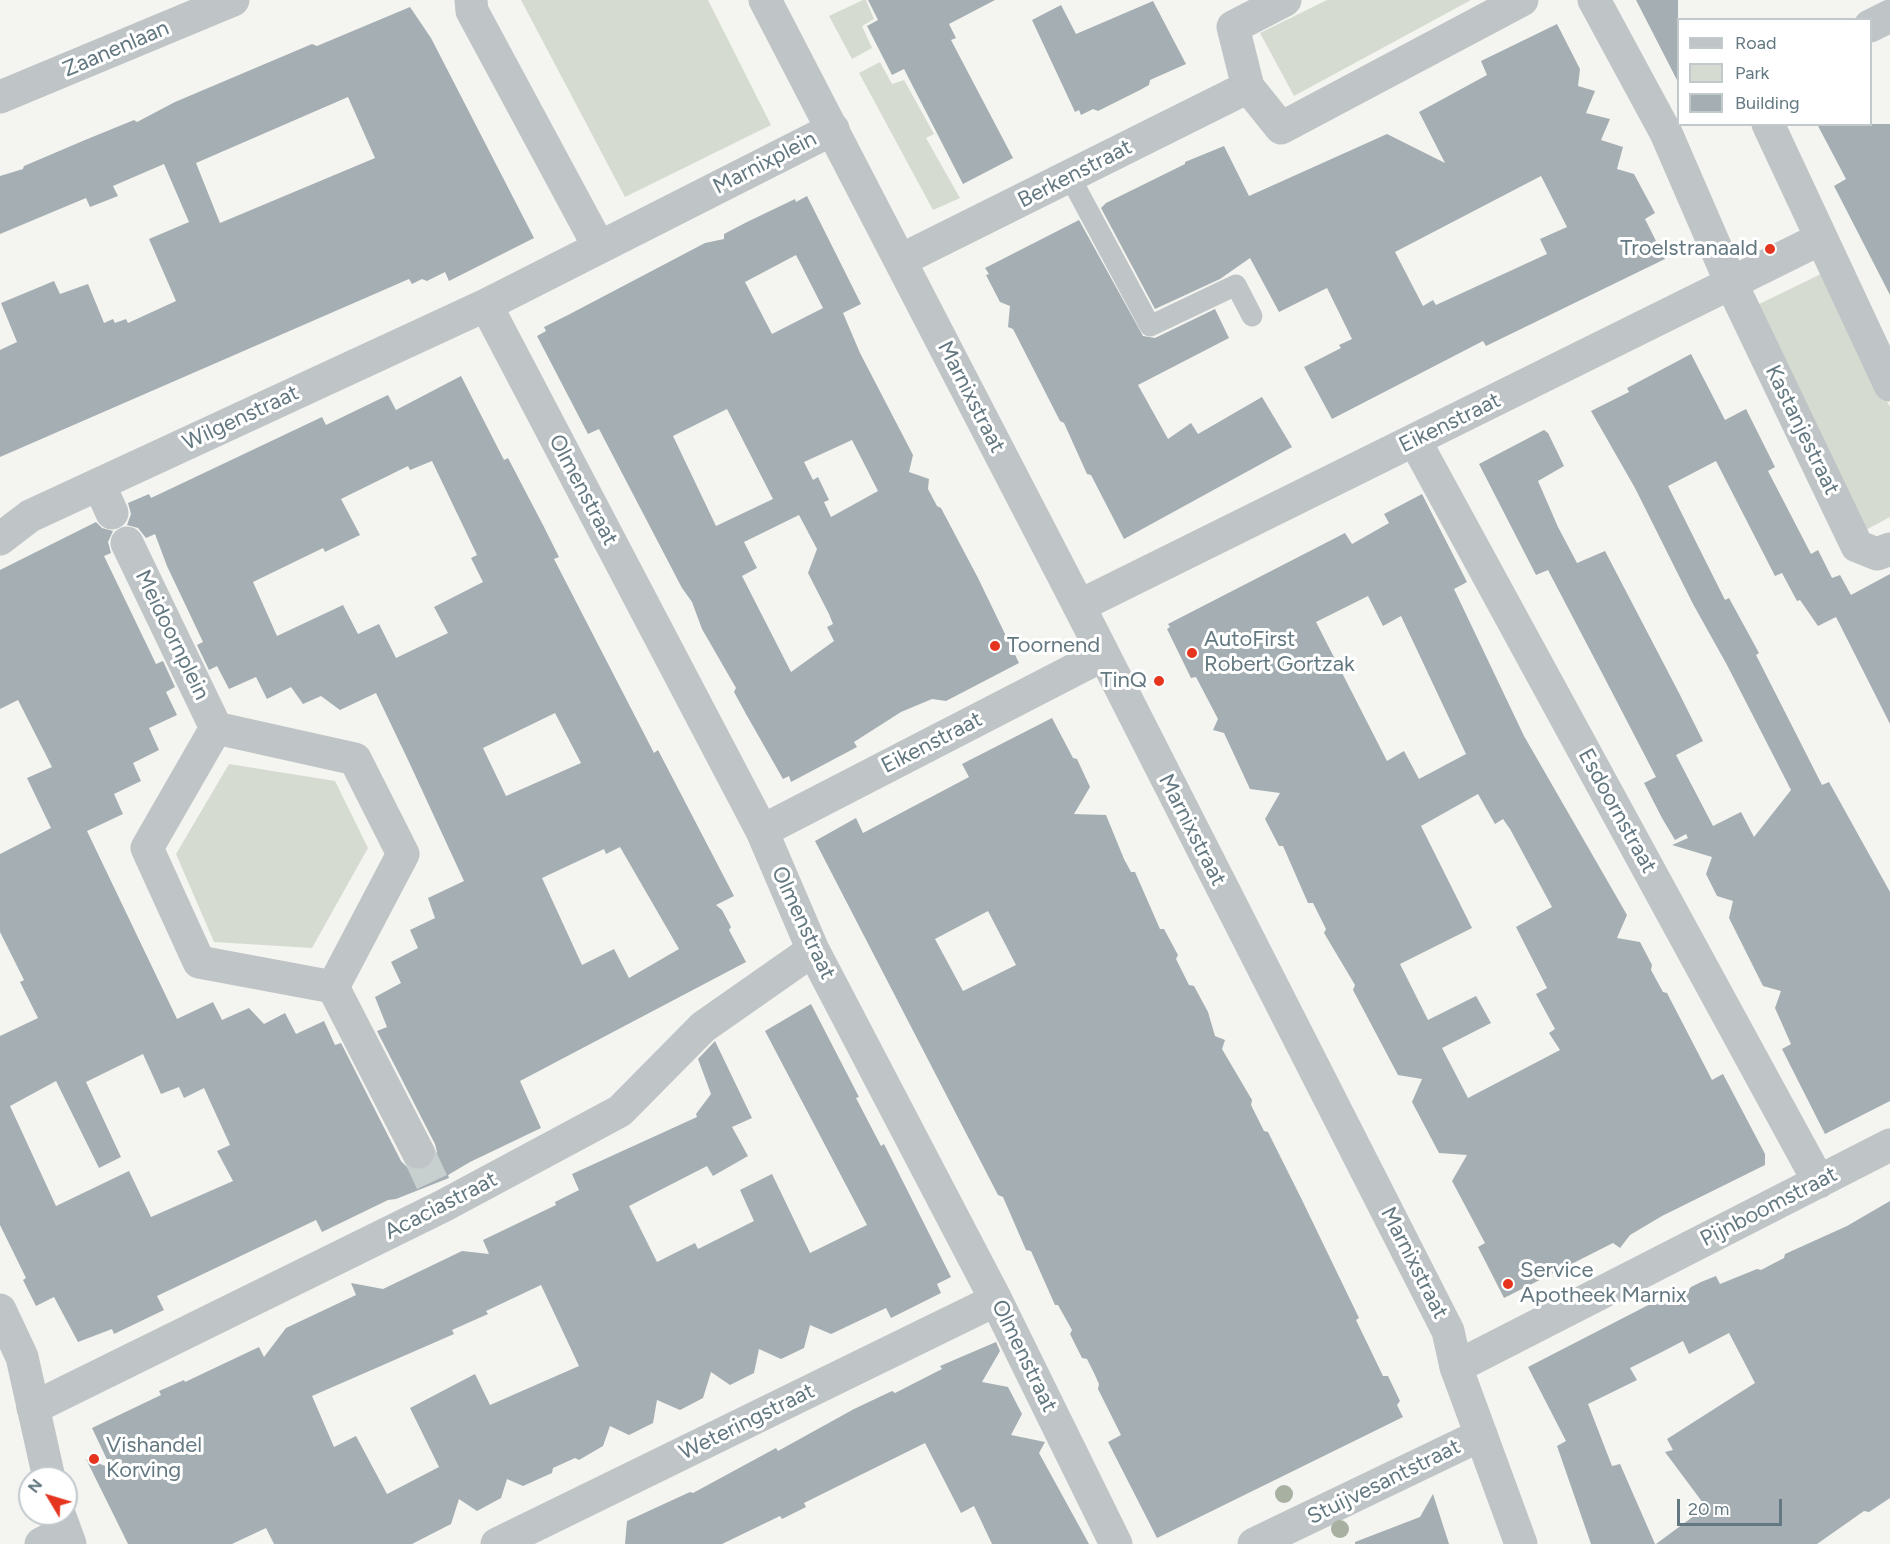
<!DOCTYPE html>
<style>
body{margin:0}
#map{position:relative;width:1890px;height:1544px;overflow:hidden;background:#f4f4f0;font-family:Figtree,sans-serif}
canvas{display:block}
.legend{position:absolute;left:1677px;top:18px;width:195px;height:108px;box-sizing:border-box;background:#fff;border:2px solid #c1c9cd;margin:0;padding:8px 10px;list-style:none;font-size:18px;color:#637881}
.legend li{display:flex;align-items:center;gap:12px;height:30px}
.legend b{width:30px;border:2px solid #c1c9cd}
.north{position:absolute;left:18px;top:1466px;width:60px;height:60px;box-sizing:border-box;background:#fff;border:2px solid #c1c9cd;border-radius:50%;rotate:308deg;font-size:16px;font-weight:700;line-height:24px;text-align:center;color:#637881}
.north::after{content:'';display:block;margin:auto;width:21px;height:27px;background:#e5351f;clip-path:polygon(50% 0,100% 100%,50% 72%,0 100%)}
.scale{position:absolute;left:1677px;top:1499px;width:105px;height:27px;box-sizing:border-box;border:3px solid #637881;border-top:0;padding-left:8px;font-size:18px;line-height:21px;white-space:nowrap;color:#637881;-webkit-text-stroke:4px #fff;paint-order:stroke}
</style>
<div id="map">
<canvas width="1890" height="1544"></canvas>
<ul class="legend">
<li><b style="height:8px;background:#bfc4c6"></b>Road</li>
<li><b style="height:16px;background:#d6dbd1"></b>Park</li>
<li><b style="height:16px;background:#a5afb3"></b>Building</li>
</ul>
<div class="north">N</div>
<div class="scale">20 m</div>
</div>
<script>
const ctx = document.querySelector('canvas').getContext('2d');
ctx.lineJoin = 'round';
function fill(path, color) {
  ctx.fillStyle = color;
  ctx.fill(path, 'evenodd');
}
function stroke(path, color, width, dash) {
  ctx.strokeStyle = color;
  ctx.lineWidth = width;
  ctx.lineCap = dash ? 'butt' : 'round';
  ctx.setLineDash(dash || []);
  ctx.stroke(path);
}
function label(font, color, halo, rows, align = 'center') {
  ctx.font = font + ' Figtree,sans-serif';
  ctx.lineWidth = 6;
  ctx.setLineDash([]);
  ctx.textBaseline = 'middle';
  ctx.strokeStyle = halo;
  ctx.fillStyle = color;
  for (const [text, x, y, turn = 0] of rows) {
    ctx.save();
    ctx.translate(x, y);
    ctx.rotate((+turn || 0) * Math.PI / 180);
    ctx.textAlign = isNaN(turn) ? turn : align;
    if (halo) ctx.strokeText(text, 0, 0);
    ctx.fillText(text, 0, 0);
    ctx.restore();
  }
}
const green = new Path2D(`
 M521,0H708L771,125L625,197Z
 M863,0H866L874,19L862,26L872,48L852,59L829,16Z
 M1327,0H1471L1294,96L1260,33Z
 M880,62L892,84L904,80L934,134L926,138L960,198L933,210L859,73Z
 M1823,273L1890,407V517L1860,533L1753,307Z
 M229,764L335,781L368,848L312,948L214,942L176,854Z`);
const building = new Path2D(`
 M868,0H995L949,24L956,38L951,40L1013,158L963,184L904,69L892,75L867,26L878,20Z
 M1636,0H1678V82Z
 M1153,1L1186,64L1150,80L1149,85L1140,90L1098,111L1093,109L1081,115L1079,110L1075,112L1032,20L1061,5L1076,34Z
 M410,7L431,38L534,238L449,281L445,272L427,281L422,279L412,284L409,279L0,457V350L17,342L1,303L54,281L60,294L88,284L104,323L113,319L115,323L126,319L128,323L176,301L149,239L189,222L164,164L113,186L118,196L90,207L86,198L0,234V176L23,169L24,166L85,140L134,120L137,122L175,102L312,44L317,46ZM348,97L375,158L220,223L196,163Z
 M1557,24L1580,69L1578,86L1595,91L1586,113L1610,119L1601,140L1623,147L1617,169L1634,174L1655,213L1645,219L1665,259L1486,346L1483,341L1332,419L1304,367L1341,348L1339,345L1352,339L1327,288L1279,312L1250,258L1220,279L1155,309L1101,208L1106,203L1185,164V162L1224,146L1249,196L1387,134L1445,163L1419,112L1487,75L1481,61ZM1541,176L1567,227L1540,239L1547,254L1436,305L1433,300L1423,306L1395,252Z
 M1817,124H1890V295L1834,186L1846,179Z
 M807,196L861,304L843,313L860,353L913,455L909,472L929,479L928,489L937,506L941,508L978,578L1019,663L946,701L932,699L901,712L854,742L857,747L791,782L789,776L783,779L746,714L734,692L736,688L702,629L692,602L682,588L599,429L588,434L537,336L546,331L544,327L568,315L705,243L724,239V234L747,222L795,199L796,202ZM796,255L823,308L772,334L745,282ZM727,409L773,499L716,526L673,436ZM852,440L878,491L831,517L824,502L829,500L818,477L813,480L804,462ZM799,515L817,549L808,573L829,614L833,624L827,627L834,641L791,672L742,576L757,568L744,542Z
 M1079,220L1143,336L1155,338L1215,309L1229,338L1138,385L1168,439L1191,423L1198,434L1262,397L1292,447L1124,539L1091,475L1087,474L1064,423L1060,421L1013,329L1008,327L1010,306L1000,302L986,275L989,274L985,268Z
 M1691,354L1725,420L1746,409L1775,467L1768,471L1811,554L1818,550L1832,578L1840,575L1851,595L1890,574V724L1836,617L1818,626L1800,600L1797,601L1782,573L1775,576L1716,461L1668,486L1725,600L1729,598L1759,653L1756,655L1822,785L1829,782L1890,892V1101L1825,1134L1782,1049L1791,1044L1775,1008L1781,991L1763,986L1729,918L1733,901L1717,896L1706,874L1712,857L1672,845L1688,838L1686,834L1675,840L1662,818L1644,783L1656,777L1602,673L1548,570L1536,575L1479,464L1544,430L1548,433L1564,466L1538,481L1558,527L1577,563L1605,551L1679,693L1703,741L1676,755L1713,826L1741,812L1754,837L1791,790L1727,665L1693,604L1635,488L1591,411L1629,392L1627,388Z
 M461,376L504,460L508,458L544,527L559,557L554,559L654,753L658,750L734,896L716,905L722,910L731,927L729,930L746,962L520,1081L541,1128L470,1162L448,1175L449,1178L396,1199L388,1200L322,1232L316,1220L157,1296L164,1310L114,1334L112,1329L78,1342L54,1297L36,1306L23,1280L26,1278L0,1225V1036L38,1018L20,982L24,980L0,932V854L51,828L27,778L52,767L18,700L0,709V570L96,522L102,528L113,531L108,542L111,553L104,556L156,664L163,661L175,687L166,692L177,715L149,728L159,750L133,763L141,781L114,794L123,814L87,831L177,1019L213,1002L222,1020L249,1008L264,1024L285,1013L296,1034L324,1021L335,1045L341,1043L401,1161L408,1168L417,1171L426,1169L434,1162L437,1152L435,1144L377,1031L387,1027L375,997L401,983L391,962L418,948L410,930L435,918L428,898L464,881L409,762L376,693L340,710L321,696L303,704L291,687L267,699L256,677L229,689L217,666L209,670L197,645L203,642L167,566L155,534L146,538L138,528L127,525L131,514L128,503L149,494L151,498L322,417L326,425L388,395L396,410ZM432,461L477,555L471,558L483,582L434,607L448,633L396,658L379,624L358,634L343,605L277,636L253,582L323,548L325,552L360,535L341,499L408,466L410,470ZM555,713L581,763L506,796L483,748ZM620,847L679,949L629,978L614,949L582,965L542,878L604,849L606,854ZM143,1054L161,1094L179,1087L184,1098L204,1088L230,1145L217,1151L233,1181L151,1217L129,1171L56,1206L10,1106L56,1081L99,1168L121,1157L86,1082Z
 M1422,494L1467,582L1454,589L1524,736L1627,915L1617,938L1640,942L1652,965L1651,970L1663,992L1667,993L1712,1080L1723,1074L1765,1154V1165L1662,1216L1630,1235L1620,1248L1613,1243L1504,1298L1478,1247L1485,1243L1452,1181L1467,1155L1439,1153L1412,1102L1422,1079L1398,1075L1353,990L1355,985L1324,933L1326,929L1313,903H1308L1283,846H1279L1265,819L1280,793L1250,789L1224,733L1213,730L1218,719L1196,677L1191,678L1167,629L1170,627L1168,624L1345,533L1352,544L1389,523L1384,514ZM1368,596L1383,626L1401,616L1466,754L1419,779L1404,751L1387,761L1316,622ZM1478,794L1495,824L1503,819L1510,829L1552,907L1516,927L1547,988L1536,994L1555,1029L1549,1033L1560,1050L1468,1098L1442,1048L1491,1023L1476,996L1428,1020L1400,964L1472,928L1421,826Z
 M1052,718L1073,758L1077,759L1090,787L1074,814L1106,815L1124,859L1131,872H1135L1160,929H1164L1178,955L1176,959L1189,985L1194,986L1208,1012L1215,1036L1225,1040L1222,1049L1252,1100L1251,1105L1264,1131L1268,1132L1302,1200L1359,1318L1356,1320L1383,1376H1388L1400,1401L1397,1405L1403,1417L1157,1538L1108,1442L1121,1435L1098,1389L1099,1384L1094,1373L1087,1359L1082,1358L1070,1334L1072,1330L1058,1305H1055L1031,1251L1026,1250L1003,1197L998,1195L815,841L856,818L863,833L969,777L962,764ZM988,911L1016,965L963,991L935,939Z
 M811,1004L859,1097L856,1098L881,1146L884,1144L951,1277L937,1284L941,1293L891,1318L886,1308L831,1334L810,1325L804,1348L781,1359L759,1349L754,1373L730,1385L711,1372L703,1398L680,1410L657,1400L653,1423L629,1435L610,1426L603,1446L579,1460L575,1458L553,1468L552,1473L523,1486L507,1479L501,1498L477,1511L459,1499L451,1524L412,1544H274L266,1528L232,1544H128L86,1459L111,1468L92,1428L161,1395L159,1391L184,1380L185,1382L259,1347L264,1357L286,1328L356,1295L351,1283L383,1289L462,1251L489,1254L483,1240L556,1205L555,1202L579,1190L572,1174L697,1117L696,1114L711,1094L698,1059L715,1041L752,1118L732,1127L748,1156L713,1176L707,1166L629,1206L657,1262L695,1243L698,1249L754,1221L740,1190L772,1174L810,1253L867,1225L765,1031ZM541,1285L579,1366L490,1405L475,1374L410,1408L439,1467L387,1494L356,1436L334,1447L312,1396L454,1334L452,1330L488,1314L486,1311Z
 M1890,1201V1498L1869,1512L1864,1511L1817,1544H1656L1706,1507L1665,1452L1673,1450L1667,1439L1755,1383L1729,1333L1689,1354L1683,1341L1656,1355L1630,1368L1637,1380L1588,1404L1612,1466L1620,1464L1655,1544H1591L1557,1446L1566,1441L1528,1367L1660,1299L1674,1293L1684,1296L1691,1287L1701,1282L1716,1276L1720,1284L1757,1269L1761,1270L1784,1258L1785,1254L1847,1226Z
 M996,1342L1000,1351L982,1382L1008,1387L1022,1414L1011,1435L1045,1442L1039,1453L1089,1544H992L974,1506L961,1513L925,1443L804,1503L806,1507L782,1519L780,1516L722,1544H625L627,1521L690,1492L693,1493L776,1448L778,1451L854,1409L892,1391L895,1393L942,1369L940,1366Z
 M1433,1494L1449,1544H1355V1542L1420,1517Z`);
const minorTunnel = new Path2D(`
 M418,1152L432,1182`);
const service = new Path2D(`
 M1070,177L1150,326L1236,285L1252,316`);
const minor = new Path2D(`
 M471,0L472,11L599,247
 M1285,0L1233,27L1248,87L1281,128L1522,0
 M1594,0L1666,133L1731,283L1857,546L1877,554L1890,549
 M1870,26L1890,16
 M0,97L233,0
 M1768,124L1890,385
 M901,260L1248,87
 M486,305L762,831L813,950L996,1300L1116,1544
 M1415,441L1819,1182
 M99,484L112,513
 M0,539L30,516L486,305L833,129
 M127,543L216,728
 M1079,606L1820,239
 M216,728L147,848L199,962L333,987
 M216,728L355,759L403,854L333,987
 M762,831L1103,655
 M333,987L418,1152
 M1456,1367L1890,1145
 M33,1408L443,1206L620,1111L703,1027L813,950
 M41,1544L64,1532
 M497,1544L996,1300
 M1254,1544L1481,1435`);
const tertiary = new Path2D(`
 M765,0L1079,606L1448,1331L1456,1367L1521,1544
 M0,1310L22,1357L49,1478
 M59,1514L70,1544`);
const trees = [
 [1284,1494],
 [1340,1529]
];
const markers = [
 [1770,249,6,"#e5351f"],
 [995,646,6,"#e5351f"],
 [1192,653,6,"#e5351f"],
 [1159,681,6,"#e5351f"],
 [1508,1284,6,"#e5351f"],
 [94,1459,6,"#e5351f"]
];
const streetNames = [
 ["Zaanenlaan",116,49,-23],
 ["Marnixplein",765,163,-27],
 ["Berkenstraat",1075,174,-27],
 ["Marnixstraat",971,397,63],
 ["Wilgenstraat",241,418,-25],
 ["Eikenstraat",1450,423,-26],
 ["Kastanjestraat",1802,430,64],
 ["Olmenstraat",583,490,62],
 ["Meidoornplein",172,635,64],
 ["Eikenstraat",932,743,-27],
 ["Esdoornstraat",1617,811,61],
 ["Marnixstraat",1192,830,63],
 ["Olmenstraat",803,923,65],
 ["Acaciastraat",441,1206,-27],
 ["Pijnboomstraat",1769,1207,-27],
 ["Marnixstraat",1414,1263,63],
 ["Olmenstraat",1024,1356,64],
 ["Weteringstraat",747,1422,-26],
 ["Stuijvesantstraat",1384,1482,-26]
];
const poiNames = [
 ["Troelstranaald",1758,249,"right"],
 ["AutoFirst",1204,640],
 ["Robert Gortzak",1204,665],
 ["Toornend",1007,646],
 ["TinQ",1147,681,"right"],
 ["Service",1520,1271],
 ["Apotheek Marnix",1520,1296],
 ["Vishandel",106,1446],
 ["Korving",106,1471]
];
fill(green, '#d6dbd1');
fill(building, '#a5afb3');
stroke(minorTunnel, '#c8cfcf', 33, [33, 16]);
stroke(service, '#bfc4c6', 21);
stroke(minor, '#bfc4c6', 33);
stroke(tertiary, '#bfc4c6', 33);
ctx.fillStyle = '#a8b0a1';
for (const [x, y] of trees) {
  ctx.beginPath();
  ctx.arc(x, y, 9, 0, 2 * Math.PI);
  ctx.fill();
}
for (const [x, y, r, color] of markers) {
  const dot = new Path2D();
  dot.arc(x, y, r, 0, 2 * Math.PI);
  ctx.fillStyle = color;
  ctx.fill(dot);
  stroke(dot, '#fff', 2);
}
label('22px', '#637881', '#fff', streetNames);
label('22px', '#637881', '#fff', poiNames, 'left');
</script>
